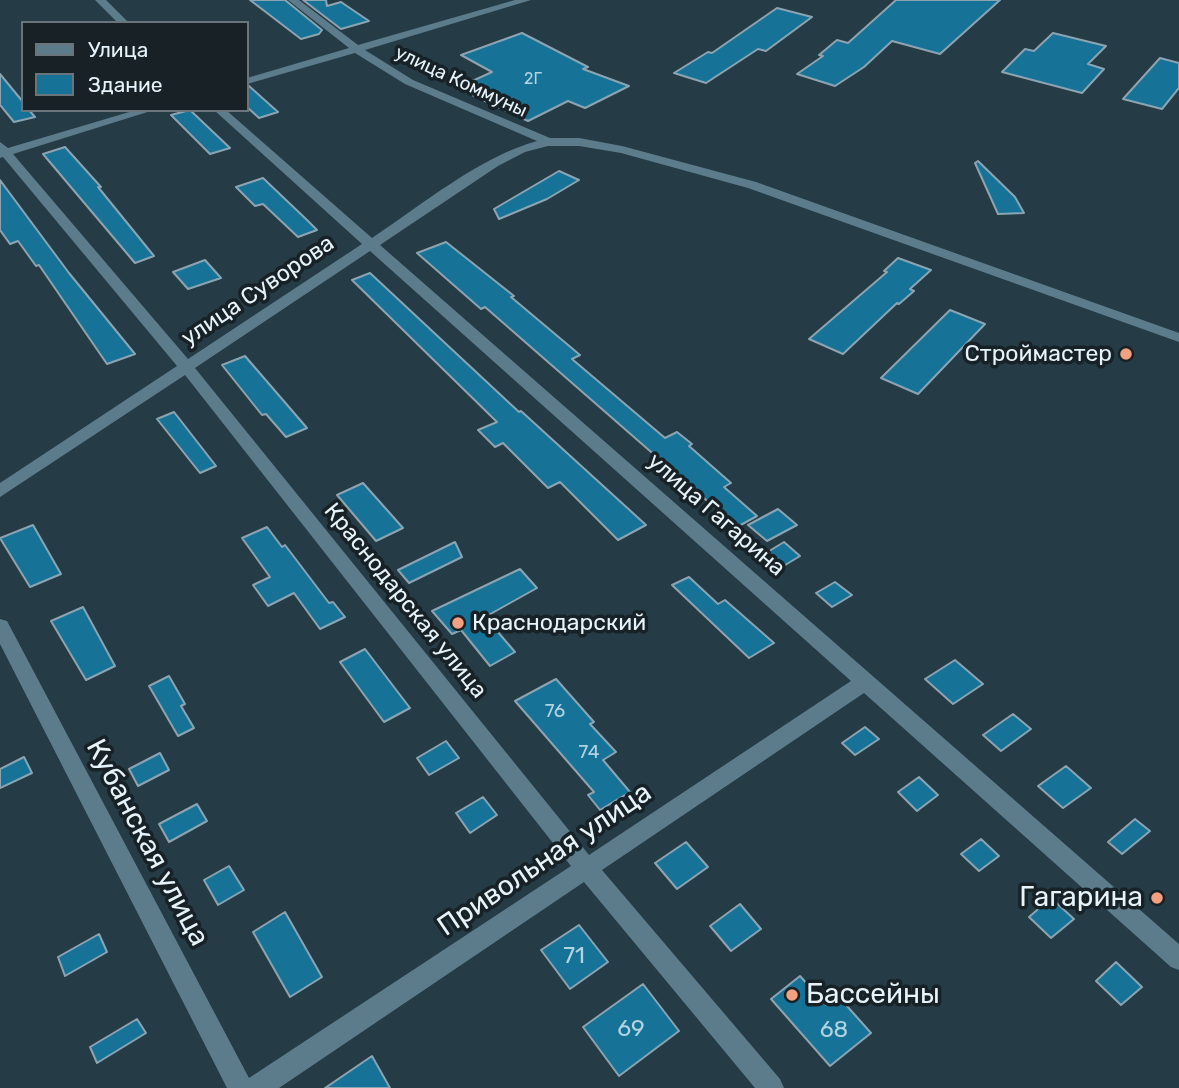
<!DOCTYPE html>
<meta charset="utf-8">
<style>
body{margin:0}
#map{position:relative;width:1179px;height:1088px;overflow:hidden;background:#253b46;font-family:Rubik,sans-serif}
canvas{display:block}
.legend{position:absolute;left:21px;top:21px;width:228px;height:91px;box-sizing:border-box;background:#172126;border:2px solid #6a757b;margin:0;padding:9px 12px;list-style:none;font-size:21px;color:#e6f3fa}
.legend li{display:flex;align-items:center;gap:14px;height:35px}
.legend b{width:35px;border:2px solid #6a757b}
</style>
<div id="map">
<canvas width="1179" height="1088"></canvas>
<ul class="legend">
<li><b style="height:9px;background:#5c7c8c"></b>Улица</li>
<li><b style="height:19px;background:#167397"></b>Здание</li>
</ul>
</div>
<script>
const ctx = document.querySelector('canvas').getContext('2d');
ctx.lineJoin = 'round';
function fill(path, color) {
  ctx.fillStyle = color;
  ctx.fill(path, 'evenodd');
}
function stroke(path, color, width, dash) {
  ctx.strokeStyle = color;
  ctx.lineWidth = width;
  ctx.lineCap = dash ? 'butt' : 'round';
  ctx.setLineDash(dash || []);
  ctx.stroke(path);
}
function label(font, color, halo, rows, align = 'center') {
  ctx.font = font + ' Rubik,sans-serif';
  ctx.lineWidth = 7;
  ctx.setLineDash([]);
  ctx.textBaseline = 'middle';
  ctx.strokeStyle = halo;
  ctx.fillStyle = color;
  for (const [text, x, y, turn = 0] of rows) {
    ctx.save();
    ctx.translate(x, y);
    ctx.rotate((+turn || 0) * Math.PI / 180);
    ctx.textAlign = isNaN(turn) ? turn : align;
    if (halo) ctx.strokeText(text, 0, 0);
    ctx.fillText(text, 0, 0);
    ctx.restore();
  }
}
const building = new Path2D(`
 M250,0H285L322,30L319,34L301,39Z
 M303,0H326L327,6L341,2L369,21L341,29Z
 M896,0H1000L940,54L892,41L864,67L835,86L797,74L823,56L819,55L837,40L848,43Z
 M777,8L812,17L766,51L758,49L706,83L674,73L708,52L712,53Z
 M522,33L588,67L583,69L629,86L585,108L568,101L528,121L457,88L492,72L461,55Z
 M1053,33L1106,46L1088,64L1104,69L1082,93L1002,72L1025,49L1034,51Z
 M1160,58L1179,63V88L1162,109L1123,99Z
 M0,74L23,102V110H29L35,117L14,122L0,105Z
 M247,86H249L278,112L259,118L247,107Z
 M190,110L230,148L210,154L171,115Z
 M65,147L101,187H98L154,256L135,263L43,154Z
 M978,161L1015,197L1024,213L998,214L975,163Z
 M559,171L579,180L547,199L499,219L494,209Z
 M263,178L307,220L317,230L298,237L263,204L255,206L236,187Z
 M0,180L69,273L135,354L107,364L39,265L36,266L18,241L10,244L0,230Z
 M446,242L514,296L511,297L580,355L572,359L665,438L677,432L692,444L689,446L731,483L724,487L757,516L737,527L485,307L481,309L417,253Z
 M898,258L931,270L910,289L914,291L899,304L897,303L843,354L809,339L887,272L884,271Z
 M205,260L221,278L188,289L173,272Z
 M370,273L519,412L521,411L646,525L618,540L560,482L548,488L503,443L495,447L478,430L497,422L352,280Z
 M950,310L985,324L918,394L881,378Z
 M245,356L307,428L286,437L266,414L262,415L222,365Z
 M174,412L216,466L200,473L157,419Z
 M363,483L403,528L376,541L337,495Z
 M778,509L797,525L767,541L748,525Z
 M33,525L61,574L30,587L0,538Z
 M267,527L282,547L285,545L329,603L333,602L345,617L320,629L294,593L268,606L253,585L270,577L242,538Z
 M455,542L462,557L409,583L398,570Z
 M784,542L800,556L782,567L766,553Z
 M520,569L537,588L485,617L515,652L490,666L461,630L452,634L432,611Z
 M689,577L718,604L725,600L774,643L749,658L672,585Z
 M835,582L852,595L832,607L816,593Z
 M83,607L115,666L86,680L51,621Z
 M365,649L410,708L384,722L340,662Z
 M955,660L983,684L953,704L925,679Z
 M169,676L185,704L181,706L194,728L178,736L149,686Z
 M556,679L594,722L590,724L616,752L603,760L630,792L600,810L588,795L594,792L515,701Z
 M1013,714L1031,729L1001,751L983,735Z
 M865,727L879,739L855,755L842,743Z
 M446,741L459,758L429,775L417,758Z
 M160,753L169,770L138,786L129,769Z
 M24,757L32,773L0,788V769Z
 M1066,766L1091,788L1063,808L1038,786Z
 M919,777L938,795L917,811L898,792Z
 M483,797L497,815L470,833L456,813Z
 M197,804L207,821L169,842L159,824Z
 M1135,819L1150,831L1122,854L1108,842Z
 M981,839L999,856L979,871L961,854Z
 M686,842L708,867L677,889L655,863Z
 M229,866L244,890L218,905L204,880Z
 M1051,898L1074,919L1051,938L1029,917Z
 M740,904L761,929L731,951L710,926Z
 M285,912L322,977L290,997L253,932Z
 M579,925L608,962L570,989L541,950Z
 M99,934L107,952L65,976L58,957Z
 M1116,962L1142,987L1121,1005L1096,981Z
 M800,976L826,1005L838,996L871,1033L830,1066L771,999Z
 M643,984L679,1031L619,1076L583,1027Z
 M137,1019L146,1033L97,1063L90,1047Z
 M372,1056L390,1088H325Z`);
const minor = new Path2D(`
 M95,0H106L129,23H118Z
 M288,0H299L358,45L515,0H531L365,50L413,80L550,138H579L622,146L756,182L1179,333V342L748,188L621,153L579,146H548L525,152L498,166L380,245L1179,944V970L1171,967L864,693L602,870L780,1079L784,1088H755L584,882L279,1088H227L0,644V619L7,621L249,1078L571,866L185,375L0,497V483L177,366L3,157L0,158V142L8,148L136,110H154L13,154L188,359L362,244L214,110H226L372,238C420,206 481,156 537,141L405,84L355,53L247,84V78L349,48ZM370,251L851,681L589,855L195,368Z`);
const markers = [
 [1126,354,7,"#f2a080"],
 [458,623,7,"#f2a080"],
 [1157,898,7,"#f2a080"],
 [792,995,7,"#f2a080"]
];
const farNumbernames = [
 ["2Г",533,79]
];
const farStreetnames = [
 ["улица Коммуны",461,82,25]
];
const numberNames = [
 ["76",555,712],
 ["74",589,753]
];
const streetNames = [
 ["улица Суворова",258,291,-34],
 ["улица Гагарина",716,515,41],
 ["Краснодарская улица",405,601,51]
];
const poiNames = [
 ["Строймастер",1112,354],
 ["Краснодарский",472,623,"left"]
];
const nearNumbernames = [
 ["71",574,956],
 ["69",631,1029],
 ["68",834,1030]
];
const nearStreetnames = [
 ["Кубанская улица",147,843,62],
 ["Привольная улица",545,860,-34]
];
const nearPoinames = [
 ["Гагарина",1143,898],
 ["Бассейны",806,995,"left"]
];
fill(building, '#167397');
stroke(building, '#8ca4b1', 2);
fill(minor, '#5c7c8c');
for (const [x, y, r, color] of markers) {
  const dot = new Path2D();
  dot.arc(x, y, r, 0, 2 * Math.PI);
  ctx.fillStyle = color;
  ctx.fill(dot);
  stroke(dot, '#172126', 2.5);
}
label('16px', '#b2d3e1', null, farNumbernames);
label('19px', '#e6f3fa', '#172126', farStreetnames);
label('19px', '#b2d3e1', null, numberNames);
label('23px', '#e6f3fa', '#172126', streetNames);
label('23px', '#e6f3fa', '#172126', poiNames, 'right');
label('23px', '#b2d3e1', null, nearNumbernames);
label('28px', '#e6f3fa', '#172126', nearStreetnames);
label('28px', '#e6f3fa', '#172126', nearPoinames, 'right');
</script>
